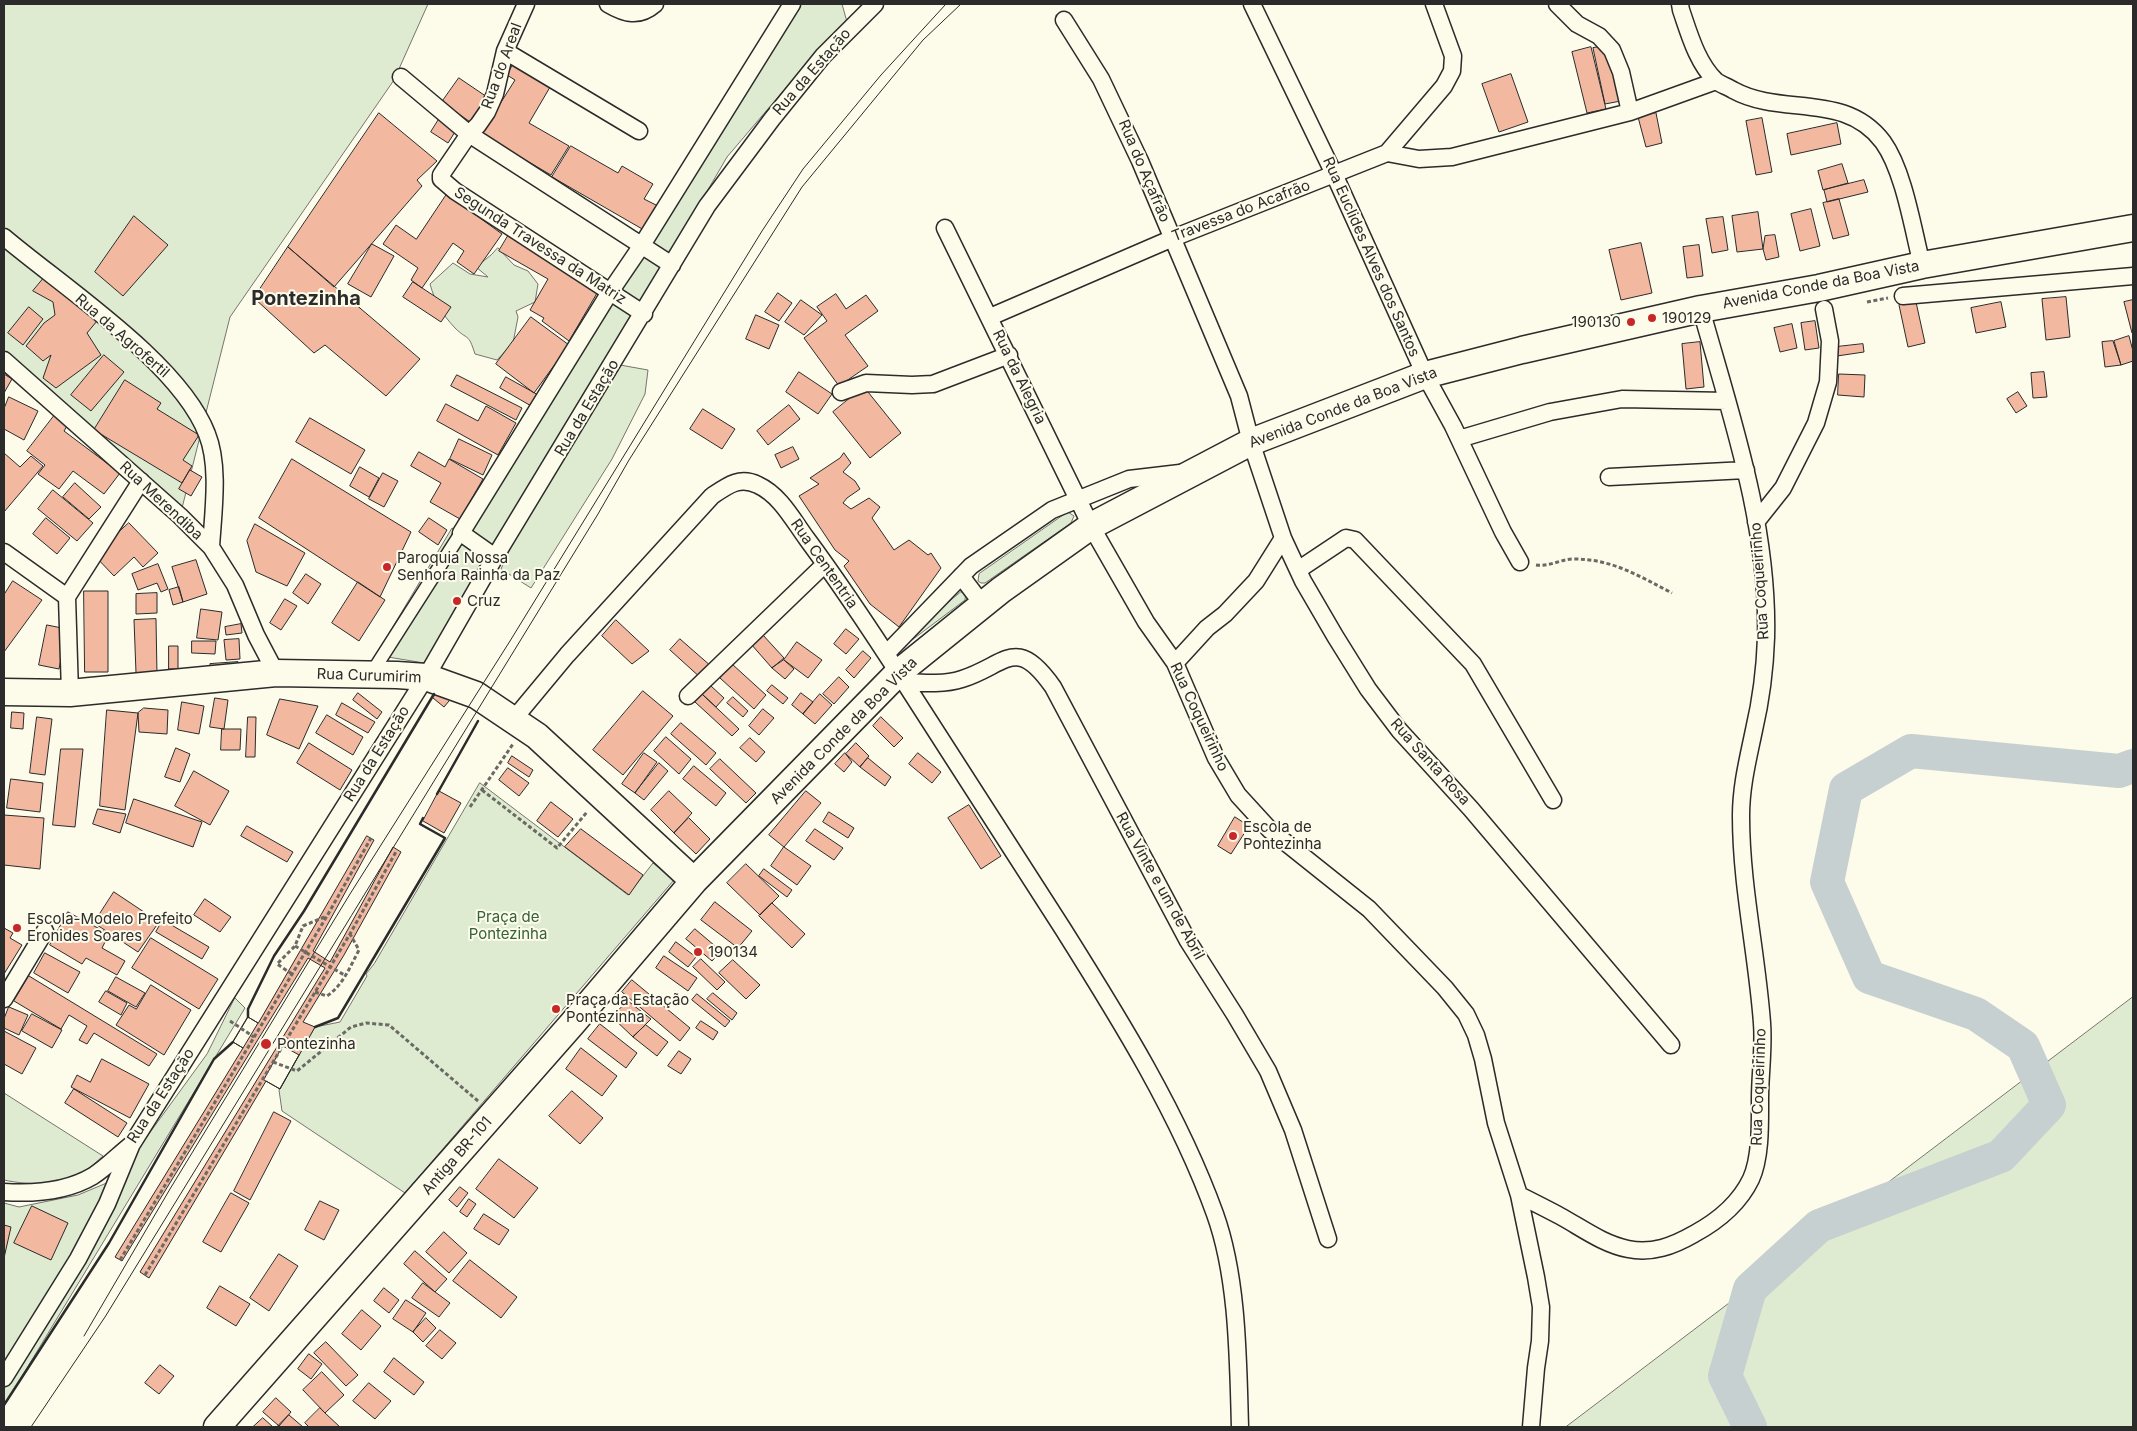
<!DOCTYPE html>
<meta charset="utf-8">
<style>
body{margin:0}
#map{position:relative;width:2137px;height:1431px;overflow:hidden;background:#fdfbea;font-family:Inter,sans-serif}
canvas{display:block}
.frame{position:absolute;inset:0;border:5px solid #2b2b2b;pointer-events:none}
</style>
<div id="map">
<canvas width="2137" height="1431"></canvas>
<div class="frame"></div>
</div>
<script>
const ctx = document.querySelector('canvas').getContext('2d');
ctx.lineJoin = 'round';
function fill(path, color) {
  ctx.fillStyle = color;
  ctx.fill(path, 'evenodd');
}
function stroke(path, color, width, dash) {
  ctx.strokeStyle = color;
  ctx.lineWidth = width;
  ctx.lineCap = dash ? 'butt' : 'round';
  ctx.setLineDash(dash || []);
  ctx.stroke(path);
}
function label(font, color, halo, rows, align = 'center') {
  ctx.font = font + ' Inter,sans-serif';
  ctx.lineWidth = 4;
  ctx.setLineDash([]);
  ctx.textBaseline = 'middle';
  ctx.strokeStyle = halo;
  ctx.fillStyle = color;
  for (const [text, x, y, turn = 0] of rows) {
    ctx.save();
    ctx.translate(x, y);
    ctx.rotate((+turn || 0) * Math.PI / 180);
    ctx.textAlign = isNaN(turn) ? turn : align;
    if (halo) ctx.strokeText(text, 0, 0);
    ctx.fillText(text, 0, 0);
    ctx.restore();
  }
}
const green = new Path2D(`
 M4,4H428L394,80L230,317L180,516L4,354Z
 M802,4H842L847,22L841,32L824,43L727,157L637,312L428,660L424,663L376,655L452,528L462,534L797,8Z
 M498,248L514,265L528,271L538,284L535,302L516,311L518,317L513,343L497,360L475,354C468,332 468,341 455,328C442,314 435,302 430,284L453,263L470,274L488,277L476,267L491,255Z
 M620,365L648,370L645,394L612,459L531,588L501,569L519,528Z
 M1068,512L1074,516L1071,523L985,583H981L978,581L979,574Z
 M961,592L966,593L965,600L908,643L906,642V638Z
 M480,783L628,895L653,863L674,880L405,1193L282,1111L279,1090L315,1027L340,1022L367,976L366,974L374,964Z
 M2133,997V1427H1566Z
 M235,998L245,1008L4,1406V1203L19,1207L78,1195L109,1182L135,1153L207,1054Z
 M4,1093L103,1156C97,1161 91,1167 85,1171C60,1185 31,1186 4,1180Z`);
const river = new Path2D(`
 M1750,1427L1725,1376L1750,1289L1819,1226L2001,1156L2049,1105L2023,1046L1976,1014L1869,977L1827,882L1846,789L1911,751L2119,771L2133,766`);
const building = new Path2D(`
 M1606,46L1626,100L1605,104L1593,48Z
 M1591,47L1606,109L1587,113L1572,52Z
 M516,60L553,82L529,123L569,146L551,175L481,134L515,80L507,75Z
 M1511,74L1528,122L1499,132L1482,84Z
 M459,78L490,99L473,124L442,102Z
 M379,113L437,161L417,180L422,186L334,287L288,247Z
 M1656,113L1662,143L1646,147L1638,117Z
 M441,116L458,127L448,143L431,132Z
 M1762,118L1772,172L1756,175L1746,121Z
 M1837,123L1841,144L1791,155L1787,134Z
 M571,146L618,173L622,166L653,184L644,199L658,206L644,230L552,177Z
 M1842,164L1848,183L1823,190L1818,171Z
 M1864,180L1868,192L1827,202L1824,190Z
 M447,194L502,234L474,274L457,262L464,251L453,243L422,288L411,280L418,268L383,244L396,225L416,239Z
 M1839,199L1849,235L1833,239L1823,203Z
 M1811,209L1820,246L1800,251L1791,214Z
 M1758,212L1763,249L1737,252L1732,216Z
 M134,216L168,245L123,296L95,272Z
 M1723,217L1728,250L1712,253L1706,219Z
 M1775,235L1779,257L1766,260L1763,249L1765,236Z
 M508,236L600,288L569,341L542,321L544,318L530,310L548,279L499,251Z
 M1641,243L1652,293L1621,300L1609,250Z
 M372,244L394,256L371,297L348,284Z
 M1699,245L1703,276L1687,278L1683,247Z
 M288,247L420,359L386,396L325,345L314,353L254,298Z
 M43,279L97,321L87,333L101,355L56,388L43,378L51,355L43,361L26,346L44,323L55,315L53,302L33,291Z
 M413,282L451,307L441,322L403,297Z
 M778,293L792,303L779,321L765,312Z
 M836,294L846,309L866,295L878,311L845,335L868,366L839,386L804,338L827,321L817,307Z
 M2066,297L2070,337L2046,340L2042,299Z
 M801,300L822,315L804,335L785,322Z
 M2133,300V332L2132,333L2124,302Z
 M1916,302L1925,343L1908,347L1899,305Z
 M2001,302L2006,327L1976,333L1971,308Z
 M29,307L43,319L23,345L8,333Z
 M756,315L779,325L769,349L746,339Z
 M531,317L569,345L534,393L496,364Z
 M1815,321L1819,348L1805,350L1801,323Z
 M1792,324L1797,348L1780,352L1774,328Z
 M2129,336L2133,351V361L2121,365L2114,341Z
 M2113,341L2121,365L2105,367L2102,342Z
 M1700,342L1704,387L1686,389L1682,344Z
 M1863,344L1864,352L1837,356L1836,347Z
 M104,355L124,372L91,411L71,395Z
 M799,372L832,394L818,414L786,392Z
 M2044,372L2047,397L2033,398L2031,373Z
 M4,374L12,379L4,393Z
 M1839,374L1865,375L1864,397L1838,395Z
 M457,375L522,408L516,420L451,386Z
 M506,377L540,396L533,407L500,388Z
 M125,380L161,403L157,409L199,435L183,460L192,466L182,483L94,430Z
 M864,387L901,433L870,458L833,412Z
 M2018,392L2027,406L2016,413L2007,399Z
 M9,397L38,411L24,440L4,429V409Z
 M446,404L478,421L486,406L516,423L498,455L437,421Z
 M789,405L800,419L768,445L757,431Z
 M703,409L735,429L722,449L690,429Z
 M54,416L67,426L64,431L120,473L104,494L73,471L59,489L38,474L45,465L27,451Z
 M310,418L365,450L351,474L296,442Z
 M459,439L492,455L483,475L450,459Z
 M793,447L799,459L781,468L775,455Z
 M419,452L445,467L449,459L483,479L460,519L430,502L441,483L411,466Z
 M4,453L20,467L31,456L43,466L4,512Z
 M844,453L851,463L843,472L855,481L860,489L847,498L843,503L851,509L869,498L880,507L872,518L894,550L909,540L928,555L931,553L941,568L899,627L870,604L844,566L849,561L835,550L799,496L819,484L810,478L840,458Z
 M292,459L411,532L380,597L259,518Z
 M360,467L379,478L369,497L350,486Z
 M190,470L202,477L191,496L179,489Z
 M383,473L398,481L384,507L369,499Z
 M75,483L101,507L89,519L63,497Z
 M53,490L93,523L77,541L38,509Z
 M46,518L70,538L57,554L33,534Z
 M429,518L447,530L438,545L419,532Z
 M129,523L158,553L143,567L134,557L114,576L94,555Z
 M255,524L305,553L287,586L256,572L247,541Z
 M196,560L207,594L183,602L172,567Z
 M158,564L168,589L161,592L157,583L138,590L132,574Z
 M306,574L321,584L308,604L293,593Z
 M13,581L42,600L4,652V595Z
 M358,582L385,600L359,641L332,623Z
 M179,587L183,602L173,605L169,590Z
 M84,591H108V672H85Z
 M157,593V613L136,614V594Z
 M285,599L297,606L281,630L270,623Z
 M201,609L222,612L218,640L197,638Z
 M156,619L157,675L136,673L134,620Z
 M616,620L649,651L632,664L602,636Z
 M241,624L242,633L226,635L225,627Z
 M47,625L67,629L59,669L39,665Z
 M846,629L859,639L846,654L834,644Z
 M762,634L784,658L772,668L751,644Z
 M239,639L240,659L226,660L224,640Z
 M680,639L712,667L702,679L670,650Z
 M192,641H216L215,654L192,653Z
 M797,642L822,660L808,678L784,660Z
 M169,646H178V669H169Z
 M863,651L871,658L854,678L846,670Z
 M784,660L794,669L785,679L772,668Z
 M238,662L239,671L211,673L210,664Z
 M732,664L766,695L754,709L720,678Z
 M839,677L849,687L834,704L823,694Z
 M772,685L788,698L783,704L767,691Z
 M443,686L454,695L444,707L433,698Z
 M711,686L724,698L716,707L702,694Z
 M643,691L673,716L623,775L593,750Z
 M358,693L382,712L377,719L353,700Z
 M801,693L813,702L803,714L792,705Z
 M702,694L739,729L732,736L695,702Z
 M820,694L832,705L815,724L803,714Z
 M733,697L748,711L743,717L727,703Z
 M215,698L228,700L224,729L210,727Z
 M280,699L318,706L299,749L267,735Z
 M182,702L204,706L199,734L178,730Z
 M342,703L375,722L368,733L336,715Z
 M144,708L168,710L167,734L139,732L138,713Z
 M763,709L774,718L759,735L749,726Z
 M107,710L138,713L125,810L100,806Z
 M12,712L24,713L23,729L11,728Z
 M327,715L363,737L353,755L316,733Z
 M37,717L52,719L45,775L30,773Z
 M248,717H256L255,757H246Z
 M881,717L903,738L894,747L873,726Z
 M681,723L716,753L706,765L671,734Z
 M222,729H241L240,750H221Z
 M666,737L691,759L679,774L654,751Z
 M750,738L765,752L756,762L740,748Z
 M309,743L352,770L340,790L297,763Z
 M856,743L869,756L860,767L846,754Z
 M176,748L190,754L180,782L165,777Z
 M61,749H83L75,827L53,825Z
 M644,753L657,762L635,793L622,784Z
 M845,753L852,762L844,772L835,764Z
 M918,753L941,772L932,783L909,764Z
 M512,756L533,770L529,777L508,763Z
 M868,758L891,777L885,786L860,767Z
 M720,759L756,793L746,803L710,769Z
 M659,763L668,771L644,800L635,793Z
 M694,766L726,793L716,806L683,779Z
 M508,768L529,783L519,796L499,780Z
 M194,771L229,791L210,825L175,806Z
 M11,779L43,783L40,812L7,808Z
 M439,791L461,803L444,833L423,821Z
 M669,791L692,813L674,833L651,810Z
 M806,791L821,803L784,847L769,835Z
 M134,799L202,822L193,847L126,823Z
 M551,802L573,819L558,837L537,821Z
 M969,805L1001,856L981,869L948,818Z
 M98,809L126,814L120,833L93,824Z
 M829,812L854,828L848,838L823,822Z
 M4,815L44,818L40,869L4,865Z
 M1235,817L1249,826L1231,854L1218,846Z
 M689,818L710,839L696,854L674,833Z
 M247,826L293,852L287,862L241,836Z
 M581,829L643,875L629,895L565,847Z
 M815,829L843,848L834,860L806,841Z
 M367,836L374,840L313,951L330,962L393,847L401,852L344,955L303,1022L315,1027L280,1089L266,1081L149,1278L140,1272L325,968L308,958L122,1261L115,1257L243,1048L233,1042L248,1017L258,1023Z
 M784,847L811,866L797,885L771,866Z
 M746,864L779,896L760,915L727,883Z
 M764,869L792,890L787,897L759,876Z
 M114,892L159,922L138,952L94,923Z
 M205,899L231,917L220,932L194,915Z
 M715,902L752,931L738,948L701,920Z
 M772,903L805,934L792,948L759,916Z
 M68,912L109,934L102,948L125,961L117,975L86,958L82,964L50,945Z
 M163,920L209,947L202,959L156,932Z
 M4,928L13,933L10,938L22,945L4,974Z
 M695,929L721,951L712,961L686,939Z
 M151,938L218,979L199,1009L132,968Z
 M676,942L696,957L688,967L669,952Z
 M45,953L80,972L68,993L34,973Z
 M664,956L697,978L688,991L656,968Z
 M701,959L725,982L717,990L693,967Z
 M733,960L760,985L746,999L719,973Z
 M29,976L157,1054L149,1066L94,1033L87,1044L79,1040L87,1026L69,1015L61,1029L14,1001Z
 M116,977L145,993L136,1007L108,991Z
 M632,980L690,1028L680,1041L622,992Z
 M151,985L191,1010L164,1055L116,1025L129,1005L136,1009Z
 M106,991L127,1003L121,1015L99,1002Z
 M713,993L737,1013L732,1020L707,999Z
 M697,994L730,1021L725,1027L692,1000Z
 M628,1001L651,1019L633,1037L612,1017Z
 M9,1007L28,1015L19,1035L4,1028V1019Z
 M32,1014L62,1030L52,1048L22,1031Z
 M248,1017L258,1023L243,1048L233,1042Z
 M701,1021L718,1032L713,1040L696,1028Z
 M600,1024L637,1053L626,1068L588,1039Z
 M646,1025L668,1042L657,1056L633,1037Z
 M4,1031L36,1048L22,1074L4,1064Z
 M283,1046L299,1055L280,1089L264,1080Z
 M581,1048L617,1076L602,1096L566,1069Z
 M679,1051L691,1059L681,1074L668,1066Z
 M102,1059L149,1084L130,1118L71,1087L77,1075L90,1082Z
 M74,1089L127,1123L118,1137L65,1103Z
 M572,1091L603,1118L580,1144L549,1116Z
 M274,1112L291,1121L250,1200L234,1191Z
 M499,1159L538,1188L514,1218L476,1189Z
 M460,1187L468,1193L457,1207L449,1200Z
 M231,1193L249,1203L221,1252L203,1242Z
 M469,1199L476,1204L467,1217L460,1212Z
 M320,1201L339,1210L324,1240L305,1230Z
 M32,1206L68,1223L51,1260L14,1243Z
 M484,1214L509,1230L499,1245L474,1229Z
 M4,1225L11,1227L4,1258Z
 M444,1232L467,1253L449,1273L426,1252Z
 M415,1251L447,1279L435,1292L404,1264Z
 M279,1254L298,1266L269,1311L250,1298Z
 M470,1260L517,1297L501,1318L453,1281Z
 M423,1283L450,1303L439,1317L412,1298Z
 M220,1286L250,1304L236,1326L207,1308Z
 M384,1288L399,1300L389,1313L374,1301Z
 M406,1300L426,1313L413,1332L393,1319Z
 M362,1310L381,1326L361,1350L342,1334Z
 M426,1318L436,1328L423,1342L413,1332Z
 M440,1330L456,1343L442,1359L426,1346Z
 M326,1342L358,1375L346,1386L314,1353Z
 M309,1354L322,1364L311,1379L298,1369Z
 M394,1358L424,1382L414,1395L384,1372Z
 M160,1365L174,1376L159,1394L145,1383Z
 M322,1372L344,1395L325,1413L303,1390Z
 M369,1383L391,1401L375,1419L353,1401Z
 M276,1398L291,1412L279,1426L263,1412Z
 M320,1408L325,1413L340,1427H309L305,1423Z
 M289,1415L303,1427H277Z
 M263,1418L273,1427H253Z`);
const path = new Path2D(`
 M1867,302L1888,298
 M1536,565C1550,567 1560,559 1574,559C1612,559 1639,576 1672,593
 M482,790L557,848L587,812
 M470,807L513,744
 M292,974L277,964L295,946L303,926L327,916
 M315,992L327,996C343,985 350,967 359,950L350,934
 M230,1021L254,1037
 M273,1062L297,1071L351,1027L366,1023L389,1025L478,1101
 M120,1260L327,916L371,838
 M145,1275L350,934L397,850`);
const pedestrian = new Path2D(`
 M371,674L461,533`);
const minor = new Path2D(`
 M526,4L505,51L495,94L487,112L478,125L469,134L441,175V179L455,191L644,314
 M608,4C625,14 639,18 655,4
 M1252,4L1334,174L1425,375L1453,426L1503,532L1520,562
 M1557,4L1577,24L1599,36L1612,50L1621,72L1630,112
 M1680,4L1681,10C1689,33 1697,63 1716,81C1720,84 1728,87 1733,90C1782,117 1845,91 1883,142C1904,171 1913,230 1922,265
 M1064,20L1101,79L1140,161L1239,396L1251,442L1283,538L1303,581L1335,636L1368,689L1399,730L1471,809L1671,1045
 M505,51L639,131
 M401,77L469,134L672,265
 M1387,153L1419,159L1452,157L1630,112L1716,81
 M945,228L1091,526L1146,622L1175,663L1216,758L1238,795L1270,830L1369,909L1445,988L1466,1014L1476,1035L1483,1059L1496,1123L1519,1195L1536,1277L1541,1307L1540,1341L1536,1368L1531,1427
 M4,237C63,287 180,363 207,434C220,466 213,513 211,547
 M1903,296L2133,276
 M990,317L1173,238L1387,153L1444,86L1452,71L1453,56L1434,4
 M4,360L180,516L211,547L235,585L256,635L276,673
 M841,392L866,383L912,385L933,384L1009,355
 M1459,439L1550,412L1622,399L1727,401
 M1609,477L1746,470
 M1756,522L1783,488L1816,423L1828,382L1830,341L1824,309
 M4,552L67,597
 M495,557L461,533L610,292L642,245L792,4
 M1298,570L1346,538L1355,540L1473,664L1553,800
 M961,576L983,605
 M67,597L141,481
 M67,597L70,693
 M886,654L971,566L1052,510L1129,479L1180,473
 M1175,663L1207,628L1225,614L1256,581L1283,538
 M904,682C922,683 944,685 962,679C1006,665 1016,634 1053,687L1188,941L1235,1015L1268,1071L1293,1130L1328,1239
 M688,696L825,564
 M513,720L567,655L712,496C728,485 740,476 758,485C780,495 793,520 807,539C841,585 872,632 903,680C956,763 1010,846 1063,929C1119,1018 1179,1114 1215,1214C1238,1278 1238,1359 1240,1427
 M4,999L45,931
 M4,1192C34,1194 66,1192 93,1176C107,1167 119,1154 132,1144L426,677L495,557L707,206L772,119L823,56L875,4
 M1519,1195C1533,1202 1547,1209 1560,1216C1582,1228 1603,1244 1628,1249C1652,1254 1673,1246 1694,1234C1718,1221 1739,1204 1751,1179C1761,1157 1760,1123 1760,1099C1760,1074 1764,1048 1762,1023C1757,954 1741,886 1741,816C1741,786 1748,759 1754,730C1761,700 1765,668 1766,638C1769,525 1731,416 1701,309
 M4,1378L78,1259L107,1204L131,1146`);
const primary = new Path2D(`
 M4,692L70,693L276,673L397,675L426,677L476,695L537,736L694,881
 M217,1427L572,1024L694,881L898,673L1001,590L1091,526L1251,442L1425,375L1522,350L1701,309L1819,288L1922,265L2133,228`);
const tram = new Path2D(`
 M84,1336L170,1189L350,894L510,641L762,231L803,169L881,75L946,4
 M31,1427L105,1317L598,514L629,460L802,187L923,40L961,4`);
const pathBridge = new Path2D(`
 M295,946L346,976`);
const wall = new Path2D(`
 M437,794L478,721
 M248,1017V1009L274,956L304,911L434,694
 M315,1027L338,1018L445,838L420,824L423,818
 M4,1405L109,1243L214,1059L233,1042`);
const markers = [
 [1652,318,5,"#c62828"],
 [1631,322,5,"#c62828"],
 [387,567,5,"#c62828"],
 [457,601,5,"#c62828"],
 [1233,836,5,"#c62828"],
 [17,928,5,"#c62828"],
 [698,952,5,"#c62828"],
 [556,1009,5,"#c62828"],
 [266,1044,6,"#c62828"]
];
const streetNames = [
 ["Rua do Areal",502,66,-70],
 ["Rua da Estação",812,72,-49],
 ["Rua do Açafrão",1144,171,67],
 ["Travessa do Acafrão",1241,211,-21],
 ["Segunda Travessa da Matriz",540,246,33],
 ["Rua Euclides Alves dos Santos",1371,257,66],
 ["Avenida Conde da Boa Vista",1821,285,-11],
 ["Rua da Agrofertil",122,336,41],
 ["Rua da Alegria",1019,377,64],
 ["Rua da Estação",587,408,-59],
 ["Avenida Conde da Boa Vista",1343,408,-21],
 ["Rua Merendiba",161,501,43],
 ["Rua Cententria",824,564,55],
 ["Rua Coqueirinho",1760,581,-94],
 ["Rua Curumirim",369,676,2],
 ["Rua Coqueirinho",1199,717,65],
 ["Avenida Conde da Boa Vista",844,731,-45],
 ["Rua da Estação",377,754,-58],
 ["Rua Santa Rosa",1430,762,48],
 ["Rua Vinte e um de Abril",1160,886,61],
 ["Rua Coqueirinho",1759,1087,-88],
 ["Rua da Estação",161,1096,-57],
 ["Antiga BR-101",457,1156,-49]
];
const poiNames = [
 ["190129",1662,318],
 ["190130",1621,322,"right"],
 ["Paroquia Nossa",397,558],
 ["Senhora Rainha da Paz",397,575],
 ["Cruz",467,601],
 ["Escola de",1243,827],
 ["Pontezinha",1243,844],
 ["Escola-Modelo Prefeito",27,919],
 ["Eronides Soares",27,936],
 ["190134",708,952],
 ["Praça da Estação",566,1000],
 ["Pontezinha",566,1017],
 ["Pontezinha",277,1044]
];
const parkNames = [
 ["Praça de",508,917],
 ["Pontezinha",508,934]
];
const districtNames = [
 ["Pontezinha",306,299]
];
fill(green, '#deebd1');
stroke(green, '#74746e', 1);
stroke(river, '#c7d0d0', 34);
fill(building, '#f2b8a0');
stroke(building, '#2b2b2b', 1);
stroke(pedestrian, '#2b2b2b', 15);
stroke(minor, '#2b2b2b', 19);
stroke(primary, '#2b2b2b', 29);
stroke(path, '#6a6964', 3, [4, 2.5]);
stroke(pedestrian, '#fdfbea', 12);
stroke(minor, '#fdfbea', 16);
stroke(primary, '#fdfbea', 26);
stroke(tram, '#2b2b2b', 1);
stroke(pathBridge, '#6a6964', 3, [4, 2.5]);
stroke(wall, '#2b2b2b', 2.5);
for (const [x, y, r, color] of markers) {
  const dot = new Path2D();
  dot.arc(x, y, r, 0, 2 * Math.PI);
  ctx.fillStyle = color;
  ctx.fill(dot);
  stroke(dot, '#fdfbea', 2);
}
label('15px', '#2b2b2b', '#fdfbea', streetNames);
label('15px', '#2b2b2b', '#fdfbea', poiNames, 'left');
label('15px', '#34623c', '#fdfbea', parkNames);
label('bold 20px', '#2b2b2b', '#fdfbea', districtNames);
</script>
